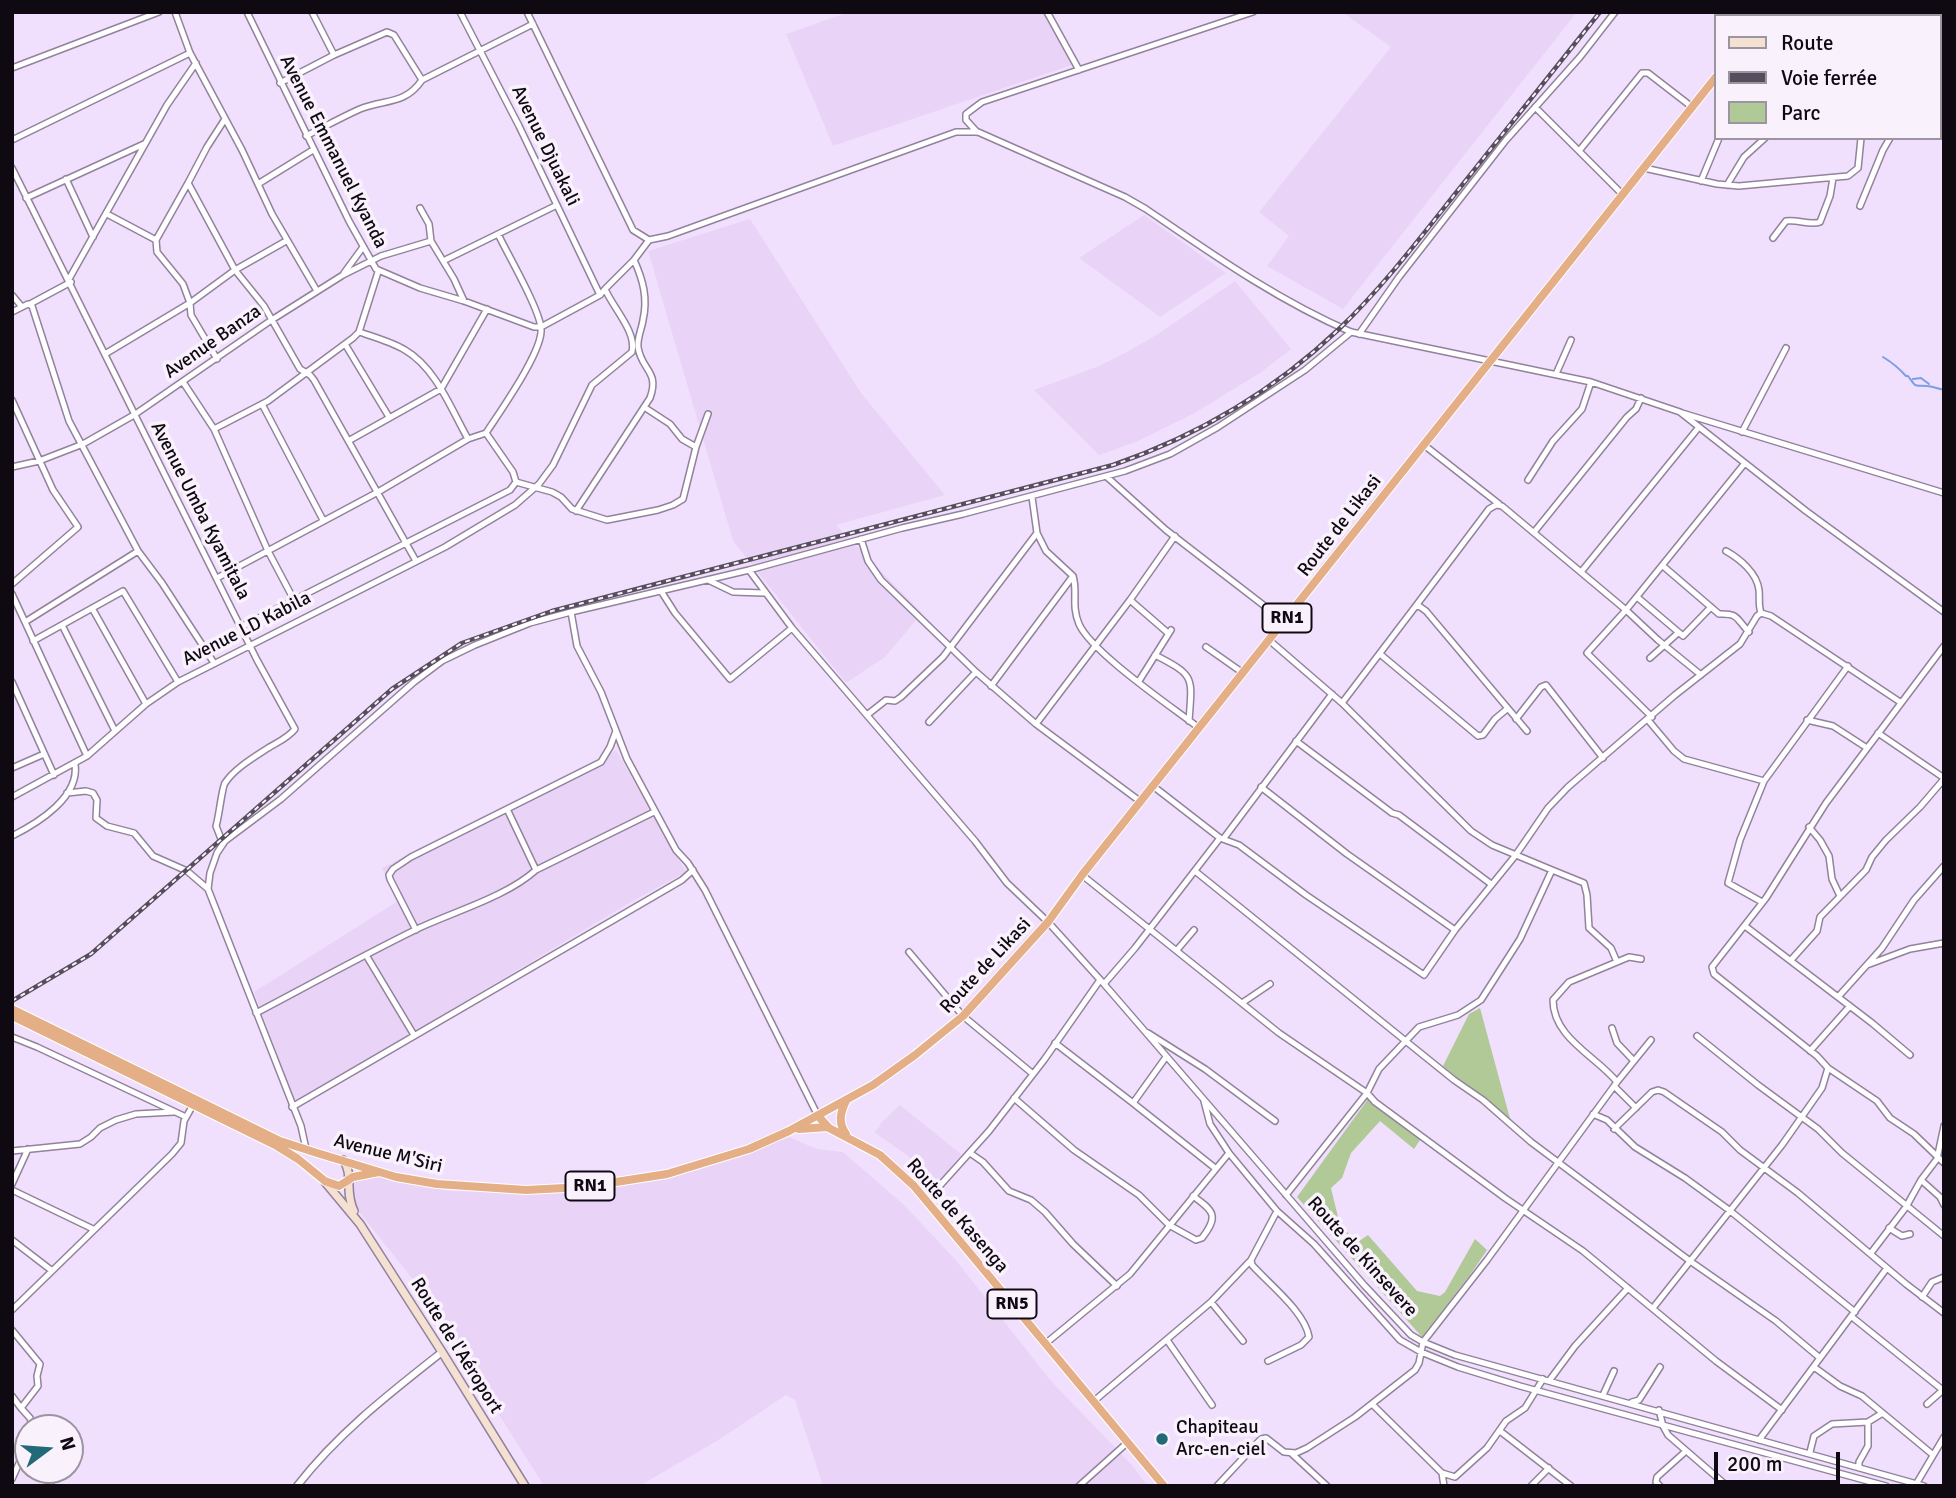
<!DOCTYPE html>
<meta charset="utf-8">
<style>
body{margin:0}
#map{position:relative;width:1956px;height:1498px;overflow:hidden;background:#f1e0fd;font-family:Signika,sans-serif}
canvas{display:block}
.frame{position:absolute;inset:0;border:14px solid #0f0912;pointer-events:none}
.legend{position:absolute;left:1714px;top:14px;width:228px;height:126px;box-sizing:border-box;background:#f9f2fd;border:2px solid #9b959f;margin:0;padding:9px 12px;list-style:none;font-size:21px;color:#0f0912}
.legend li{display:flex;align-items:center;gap:14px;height:35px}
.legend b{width:35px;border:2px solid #9b959f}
.north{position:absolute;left:14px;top:1414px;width:70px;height:70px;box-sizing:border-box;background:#f9f2fd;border:2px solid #9b959f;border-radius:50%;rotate:74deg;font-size:19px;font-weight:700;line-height:28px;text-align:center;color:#0f0912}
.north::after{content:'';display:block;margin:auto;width:24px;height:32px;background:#236a78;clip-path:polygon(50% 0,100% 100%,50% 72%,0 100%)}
.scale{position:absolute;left:1714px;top:1452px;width:126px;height:32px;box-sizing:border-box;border:4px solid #0f0912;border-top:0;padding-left:9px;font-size:21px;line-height:24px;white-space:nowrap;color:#0f0912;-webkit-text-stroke:5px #f9f2fd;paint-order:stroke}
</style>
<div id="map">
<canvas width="1956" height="1498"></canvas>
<div class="frame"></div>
<ul class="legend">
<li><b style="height:9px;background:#f5e1d2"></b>Route</li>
<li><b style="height:9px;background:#574e5d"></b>Voie ferrée</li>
<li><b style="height:19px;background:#b0c997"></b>Parc</li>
</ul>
<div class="north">N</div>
<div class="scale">200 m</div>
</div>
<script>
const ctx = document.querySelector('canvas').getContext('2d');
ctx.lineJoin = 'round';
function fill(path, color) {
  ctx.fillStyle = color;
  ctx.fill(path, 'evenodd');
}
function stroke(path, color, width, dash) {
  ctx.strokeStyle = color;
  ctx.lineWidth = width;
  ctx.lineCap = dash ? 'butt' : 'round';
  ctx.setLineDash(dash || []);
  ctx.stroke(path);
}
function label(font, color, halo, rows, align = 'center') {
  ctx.font = font + ' Signika,sans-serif';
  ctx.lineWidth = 7;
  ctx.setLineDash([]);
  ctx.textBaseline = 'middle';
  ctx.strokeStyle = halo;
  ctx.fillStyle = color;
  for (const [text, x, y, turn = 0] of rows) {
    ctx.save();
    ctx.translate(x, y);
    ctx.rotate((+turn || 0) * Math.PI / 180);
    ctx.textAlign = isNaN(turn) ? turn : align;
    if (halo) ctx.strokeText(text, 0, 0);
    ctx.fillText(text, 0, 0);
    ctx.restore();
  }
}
const built = new Path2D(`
 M849,12H1044L1072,65L833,146L786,34Z
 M1342,12H1577L1343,309L1267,266L1289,236L1259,212L1391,47Z
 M1144,215L1226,273L1160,317L1079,258Z
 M750,219L861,393L945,495L836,525L922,613L885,657L846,683L733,541L648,251Z
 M1235,281L1291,349L1260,373L1193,414L1136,442L1099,455L1034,390L1099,366L1125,353L1158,334Z
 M616,750L686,872L631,902L295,1103L254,992L398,901L382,868Z
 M900,1105L961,1154L936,1186L908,1156L874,1132L881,1125L880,1124Z
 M789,1137L817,1149L843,1152L903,1204L955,1259L1051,1381L1131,1464L1148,1486H823L795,1400L786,1395L717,1441L639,1486H544L418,1286L356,1208L349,1189L354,1180L370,1175L451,1191L578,1193L627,1184L759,1148Z`);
const green = new Path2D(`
 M1480,1008L1512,1126L1443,1066L1469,1014Z
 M1368,1099L1420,1140L1414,1149L1380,1121L1351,1153L1342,1178L1331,1188L1338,1217L1355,1244L1368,1235L1417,1291L1440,1296L1445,1292L1475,1239L1487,1250L1470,1275L1422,1337L1297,1197Z`);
const stream = new Path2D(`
 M1883,357C1893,363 1898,367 1906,376H1908C1918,389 1913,385 1927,386C1931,386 1939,389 1944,390
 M1913,379L1921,378L1929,384`);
const minor = new Path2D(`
 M175,12L190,53L242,150L272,214L317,291
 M247,12L349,221L376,269L420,288L464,301L534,327H541L600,295L605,289
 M312,12L334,55
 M460,12L519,126L600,295
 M527,12L633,230L649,240L668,236L956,132H978L1125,197L1146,209C1212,254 1277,300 1351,332L1591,382L1680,412L1806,511L1944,612
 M1047,12L1079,70
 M1894,16L1896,12
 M12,68L159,12
 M280,83L334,55L387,32L394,35L422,80L533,24
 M1535,107L1623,195
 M1941,119L1944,115
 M977,132L966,120V114L982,102L1253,12
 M306,136C324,127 342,117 360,109C385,99 405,105 422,80
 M12,140L190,53
 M1579,151L1642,73H1648L1692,107
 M12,168L257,660L295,729C288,738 278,742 268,748C254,757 234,769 225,783C222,787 219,817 216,826L223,844
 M1644,168L1717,184L1739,186L1848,176L1858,168L1861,138
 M66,179L93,237
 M1701,181L1719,138
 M258,184L313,150
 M1727,185L1744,157L1765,138
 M26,198L144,144
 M1860,206L1883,150L1890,138
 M420,208L429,224L431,241L454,279L464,301
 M107,214L156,240L188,183
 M1773,238L1786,221C1798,219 1810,226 1820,222L1830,196L1833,178
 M286,241L235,270L264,306L300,369L310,375L314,380L416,561
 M443,261L557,205
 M344,273L363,247
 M69,279L167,105L196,63
 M12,295L22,307
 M30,304L71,282
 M12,312L28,304L32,306L69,421L138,551L162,583L214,663
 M359,332C374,337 392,342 405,350C436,368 451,409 468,439L486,433L513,472L516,482
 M1359,334L1399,277L1506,140L1580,57L1615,12
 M345,344L389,417
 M105,354L190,303L183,284L157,252L156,240
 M217,359L191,315L190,303L235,270L188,183L207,147L225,119
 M1556,374L1571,340
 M183,382L214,429L268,551L294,600
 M12,400L53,490L78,527L12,584
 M262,404L323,520
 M644,407L670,424L682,439L696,447
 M1682,413L1944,493
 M214,429L268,401L353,338L359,332L378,272
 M1742,432L1786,348
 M486,433C499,413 544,350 541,328C539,308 508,255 498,234
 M350,440L441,389L487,309
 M1424,445L1499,504
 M12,467L39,461L83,444L134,415L270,321L343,275L381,256L431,241
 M1107,477L1166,530L1284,621
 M1528,480L1553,441L1582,409L1591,382
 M516,482L552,492L561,497L572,509L607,520L658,510L673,505L683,499L696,447L708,414
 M1032,497L1037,533L1046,551L1073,576C1078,592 1071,605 1079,624C1091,652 1172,707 1199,728
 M576,511L650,398C660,371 641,370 638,347C637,338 642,328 643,320C648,298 643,280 634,260
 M1535,531L1627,417L1636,409L1641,398
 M861,539L868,561L881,580L976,672L1036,724L1141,802
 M1726,551C1740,559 1757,573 1759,590C1760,599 1758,604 1761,613
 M1663,566L1719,614C1739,613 1736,619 1749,632
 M749,570L792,628L975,841L1007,883L1048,922L1104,984L1364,1285L1411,1335L1423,1342L1455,1355L1924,1486
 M1581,572L1699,427
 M217,578L378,492L468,439
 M708,580L733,592L764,593
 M661,591L675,613L730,679L792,628
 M12,594L87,756
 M1637,597L1683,636L1711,607
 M1415,607L1489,509L1496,505L1502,506L1626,610L1587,653L1652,717
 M92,608L146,704
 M571,612L577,646L601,692L627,759L676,850L688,863L705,890L818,1116
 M25,622L138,551
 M62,625L115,731
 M241,627L510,490L516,482
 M1168,633L1130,600L1175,536
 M1269,640L1342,703L1471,831L1492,845L1552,870
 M33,641L123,591L178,682
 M1206,647L1243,673
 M1380,654L1478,736L1483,735L1495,719L1507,709
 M1155,655C1196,676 1192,677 1189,721
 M1650,658L1678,633
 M1701,675L1658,640L1626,610L1745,463
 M1139,681L1171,630
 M12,682L54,775
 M991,686L1073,576
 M1342,703L1415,607L1419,606L1426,611L1527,731
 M867,715L886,700L895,701L901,697L943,657L1037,533
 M1516,719L1541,687L1546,685L1603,758
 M1648,720L1674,751L1684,759L1764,781
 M1807,720L1833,726L1867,748
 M929,722L976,672
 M1036,724L1130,600
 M1878,733L1944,778
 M1296,741L1392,813L1399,815L1491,884
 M12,768L44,754
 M1153,786L1220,838L1239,845L1306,895L1424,975L1455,930L1515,856L1548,808L1568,787L1675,695L1740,644L1757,616L1761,613L1771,616L1900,702
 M1261,787L1347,854L1455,930
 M67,793L86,791L93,793L97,800L96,818L107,826L134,833L153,856L187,871L208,889
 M12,797L87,756L146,704L178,682L445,547L515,505L539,484L553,465L592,385L632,352C637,332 613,308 605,289L634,260L649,240
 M1809,827L1820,840L1829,856L1832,879L1840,896
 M12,836C38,823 80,797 75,764
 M1224,838L1332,694
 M536,870L654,812
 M1195,871L1454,1080L1483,1100L1531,1142L1690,1261L1776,1321L1820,1358
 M1082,875L1279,1033L1367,1093L1375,1102L1505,1198L1583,1251L1716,1361L1782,1410
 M1762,902L1728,883L1740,840L1764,781L1848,666
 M1745,926L1872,1023L1910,1055
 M416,930L390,879L389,875L393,869L411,857L601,762L610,747L616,731
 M1177,950L1194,930
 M909,952L963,1016L1033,1074
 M366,955L414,1035
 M1791,960L1817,931L1820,917L1866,870L1872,857L1886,840L1920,807L1944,779
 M1617,962L1629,957L1641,959
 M1867,965L1910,949L1944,943
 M1104,984L1135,948L1220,838
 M1838,997L1882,948L1914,900L1944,866
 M1242,1003L1270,984
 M256,1013C309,985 362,956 417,929C455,911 506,897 536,870L507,809
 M1612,1028L1617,1043L1634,1061
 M1148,1033L1205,1069L1275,1121
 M1697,1036L1758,1085L1818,1129L1842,1153L1944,1236
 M12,1037L37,1047L186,1117
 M1055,1043L1133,1103L1166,1057
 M1810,1051L1850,1006
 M1828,1068L1877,1101L1890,1118L1914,1134L1944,1163
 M1614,1086L1636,1108
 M1014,1098L1074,1150L1139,1195L1169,1225L1196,1240L1202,1238C1219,1216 1214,1211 1193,1196
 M1204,1101L1210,1124L1229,1153L1277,1211L1314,1244L1400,1340L1421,1352L1458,1367L1520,1386L1886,1486
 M1133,1103L1215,1168
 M292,1107L682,880L693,870
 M1593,1114L1607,1120L1635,1147L1685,1178L1729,1210L1855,1312
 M1614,1129L1652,1092L1658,1090L1664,1092L1722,1132L1740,1150L1798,1193L1906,1284L1944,1313
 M306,1149L301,1126L208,889L210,873L217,853L225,841L281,799L414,682L442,661L475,645L530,623L571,612L749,570L902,528L963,514L1125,471L1170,454L1218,427L1305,370L1351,332
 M12,1151L80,1144L91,1137L100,1128L116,1120L136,1114L174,1112
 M970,1153L983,1162L1009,1191L1031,1200L1045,1212L1073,1244L1117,1286
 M1921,1180L1940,1197L1944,1205
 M12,1184L28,1149
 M12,1190L93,1229
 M1286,1195L1367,1093L1379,1069L1419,1027L1458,1015L1481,1000L1520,939L1552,870L1584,883L1587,895L1589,928L1611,948L1617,962L1569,982L1553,1000C1553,1038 1596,1056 1617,1082
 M926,1201L989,1131L1044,1060L1100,980
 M1889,1228L1902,1236L1910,1234
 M12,1240L51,1270
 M1871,1253L1906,1207L1921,1180L1937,1159L1944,1126
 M1922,1297L1932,1282L1944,1277
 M1211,1302L1243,1341
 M1653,1308L1782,1145L1822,1088L1828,1068L1817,1056L1714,974L1712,967L1766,898L1826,803L1944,646
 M12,1310L172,1154L181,1143L184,1121L193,1105
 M1852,1317L1944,1391
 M12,1330L40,1364L37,1376L38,1386L21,1408L30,1418L33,1428
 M1167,1340L1212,1405
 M1045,1344L1130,1274L1229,1153
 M1268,1361L1301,1345L1309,1337C1305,1312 1269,1284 1252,1265L1251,1260L1277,1211
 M1814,1367L1840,1386L1862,1396L1932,1454
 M1549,1381L1575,1346L1628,1288
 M1603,1395L1614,1371
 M12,1396L21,1408
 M1094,1401L1211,1302L1251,1260
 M1632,1402L1639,1400L1660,1367
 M1372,1404L1442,1473L1455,1477L1487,1448L1506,1421L1525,1408L1543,1379
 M1927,1404L1943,1390
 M1659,1410L1663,1426L1668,1435L1727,1486
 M1500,1431L1571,1486
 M1759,1440L1887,1268
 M1810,1452L1814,1436L1832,1424L1868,1422
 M1291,1453L1327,1486
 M1859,1467V1462L1868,1446V1422L1881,1414
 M46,1470L51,1486
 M1442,1473L1444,1486
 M12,1479L28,1443
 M1079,1486L1128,1442
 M1217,1486L1261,1439L1266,1438L1284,1452L1296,1453L1307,1448L1355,1417L1415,1370L1419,1363L1423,1342L1487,1260L1617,1082L1651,1040
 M1531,1486L1549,1468
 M1660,1486L1656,1482L1657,1477L1686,1451
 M1915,1486L1944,1437`);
const tertiary = new Path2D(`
 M297,1486C338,1433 390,1393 442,1352`);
const secondary = new Path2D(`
 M343,1160C354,1174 344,1191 354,1211
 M325,1182L360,1224L442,1352L525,1486`);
const trunk = new Path2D(`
 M1765,16L1768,12
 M12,1009L280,1141L317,1153L396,1177L437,1184L526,1190L584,1187L667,1174L749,1149L789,1131L873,1085L915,1055L963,1016L1048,922L1082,875L1716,77
 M12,1016L277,1146L298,1159L325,1181L339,1186L353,1177L379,1172
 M846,1101C840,1113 838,1123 846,1134
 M818,1116L829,1128L880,1155L914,1186L1164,1486
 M799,1129L828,1127`);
const rail = new Path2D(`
 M12,1001L91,954L392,689L462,643L552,611L1113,465C1197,436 1275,390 1339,329C1387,283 1426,230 1467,179C1511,123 1556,68 1600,12`);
const markers = [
 [1162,1439,7,"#236a78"]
];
const shields = [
 [1287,618,49],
 [590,1186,49],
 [1012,1304,49]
];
const shieldNames = [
 ["RN1",1287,618],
 ["RN1",590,1186],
 ["RN5",1012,1304]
];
const streetNames = [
 ["Avenue Djuakali",545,146,64],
 ["Avenue Emmanuel Kyanda",333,152,63],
 ["Avenue Banza",213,342,-35],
 ["Avenue Umba Kyamitala",200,511,63],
 ["Route de Likasi",1340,526,-52],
 ["Avenue LD Kabila",247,629,-27],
 ["Route de Likasi",986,966,-47],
 ["Avenue M'Siri",388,1154,14],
 ["Route de Kasenga",957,1216,49],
 ["Route de Kinsevere",1362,1257,48],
 ["Route de l'Aéroport",456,1346,58]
];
const poiNames = [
 ["Chapiteau",1176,1428],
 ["Arc-en-ciel",1176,1450]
];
fill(built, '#e9d4f7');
fill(green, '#b0c997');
stroke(stream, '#799de7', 2);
stroke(minor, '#92829c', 8);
stroke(tertiary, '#92829c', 9);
stroke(secondary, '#92829c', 10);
stroke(trunk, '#fff', 10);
stroke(minor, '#fff', 5);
stroke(tertiary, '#fff', 6);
stroke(secondary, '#f5e1d2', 7);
stroke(trunk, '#e4af86', 8);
stroke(rail, '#574e5d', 4.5);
stroke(rail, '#f9f2fd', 2, [5]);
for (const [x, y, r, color] of markers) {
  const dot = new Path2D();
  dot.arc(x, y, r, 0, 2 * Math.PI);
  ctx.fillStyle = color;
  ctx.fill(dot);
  stroke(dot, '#f9f2fd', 2.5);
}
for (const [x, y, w] of shields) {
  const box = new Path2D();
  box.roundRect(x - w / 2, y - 14.5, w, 29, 5);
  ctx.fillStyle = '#f9f2fd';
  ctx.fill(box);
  stroke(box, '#0f0912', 2);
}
label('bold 18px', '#0f0912', null, shieldNames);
label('19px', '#0f0912', '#f9f2fd', streetNames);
label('19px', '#0f0912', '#f9f2fd', poiNames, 'left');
</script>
